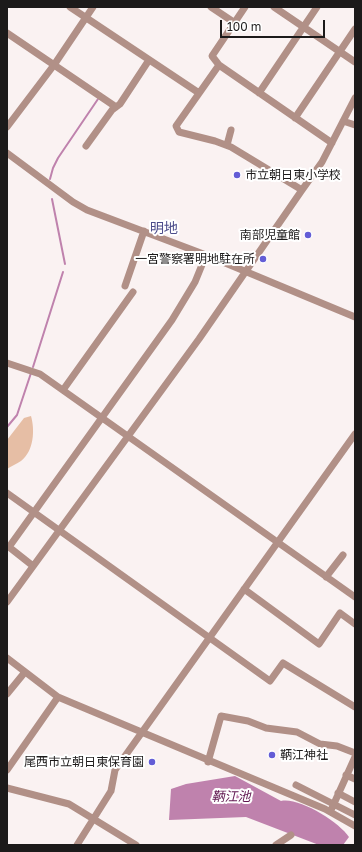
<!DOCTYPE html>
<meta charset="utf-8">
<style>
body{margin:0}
#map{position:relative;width:362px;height:852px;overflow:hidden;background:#faf2f2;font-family:"Golos Text",sans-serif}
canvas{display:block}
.frame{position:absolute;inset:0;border:8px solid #1c1a1a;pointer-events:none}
.scale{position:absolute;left:220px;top:20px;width:105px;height:18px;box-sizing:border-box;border:2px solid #1c1a1a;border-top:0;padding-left:5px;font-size:12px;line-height:14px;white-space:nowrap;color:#1c1a1a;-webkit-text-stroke:3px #fff;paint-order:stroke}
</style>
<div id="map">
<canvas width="362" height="852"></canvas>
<div class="frame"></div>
<div class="scale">100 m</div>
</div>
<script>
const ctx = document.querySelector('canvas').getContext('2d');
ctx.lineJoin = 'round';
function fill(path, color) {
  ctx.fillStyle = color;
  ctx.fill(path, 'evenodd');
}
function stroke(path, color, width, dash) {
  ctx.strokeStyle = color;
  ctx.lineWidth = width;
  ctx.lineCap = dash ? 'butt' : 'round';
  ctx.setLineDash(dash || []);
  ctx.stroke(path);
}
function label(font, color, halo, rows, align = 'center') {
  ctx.font = font + ' "Golos Text","Noto Sans JP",sans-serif';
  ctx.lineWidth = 4;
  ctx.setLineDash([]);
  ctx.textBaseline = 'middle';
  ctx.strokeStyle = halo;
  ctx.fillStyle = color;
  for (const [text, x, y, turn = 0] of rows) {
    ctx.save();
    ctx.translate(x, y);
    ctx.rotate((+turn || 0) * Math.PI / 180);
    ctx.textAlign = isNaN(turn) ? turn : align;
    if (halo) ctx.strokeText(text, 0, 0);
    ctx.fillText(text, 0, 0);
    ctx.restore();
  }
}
const green = new Path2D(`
 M31,416C35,430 34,451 21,461C17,464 11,466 7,469V440L24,418Z`);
const water = new Path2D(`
 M235,776L281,801C299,797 339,822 349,837L343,845H319L246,817L169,820L171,789L186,784Z`);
const stream = new Path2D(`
 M50,179L53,168L58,158L98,99
 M52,199L65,264
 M33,367L63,272
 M7,427L17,415L31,373`);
const minor = new Path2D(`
 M70,7L199,93
 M211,7L235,23
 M245,7L212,56L219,65L176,126L179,132L215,141L231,147L302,190
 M274,7L355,62
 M7,33L116,107
 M219,65L332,143
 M259,93L317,7
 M295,118L355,29
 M343,121L355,125
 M7,127L54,65L93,7
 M227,145L231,130
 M86,146L112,110L120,104L149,60
 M7,153L73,202L87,210L206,255L355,317
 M125,286L144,231
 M7,363L40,374L355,597
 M63,390L133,292
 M7,493L270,681L283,663L355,707
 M33,566L9,547L172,320L195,282L206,255
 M326,577L343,555
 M244,589L319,644L340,613L355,624
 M7,602L199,339L302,190L322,162L355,98
 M7,658L58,697L325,809L355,826
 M7,694L25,672
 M208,762L221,716L248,721L266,728L297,732L320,744L337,746L355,753
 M7,770L58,697
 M346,775L355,779
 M296,785L355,815
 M7,788L69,804L136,845
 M338,793L355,802
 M332,808L355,757
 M77,845L111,791L115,770L355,434
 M276,845L291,835`);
const markers = [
 [237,175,4,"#635dd6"],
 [308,235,4,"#635dd6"],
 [263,259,4,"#635dd6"],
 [272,755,4,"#635dd6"],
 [152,762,4,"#635dd6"]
];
const poiNames = [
 ["市立朝日東小学校",245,175,"left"],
 ["南部児童館",300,235],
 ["一宮警察署明地駐在所",255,259],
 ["鞆江神社",280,755,"left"],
 ["尾西市立朝日東保育園",144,762]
];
const waterNames = [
 ["鞆江池",231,797]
];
const quarterNames = [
 ["明地",164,229]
];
fill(green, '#e6bea5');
fill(water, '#bf82ad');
stroke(stream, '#bf82ad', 2);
stroke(minor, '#b19087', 7);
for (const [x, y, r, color] of markers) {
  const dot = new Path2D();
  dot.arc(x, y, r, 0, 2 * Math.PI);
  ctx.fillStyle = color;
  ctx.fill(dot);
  stroke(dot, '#fff', 1.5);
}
label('12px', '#1c1a1a', '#fff', poiNames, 'right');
label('italic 13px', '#5f164f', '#fff', waterNames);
label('14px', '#4c4d8b', '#fff', quarterNames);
</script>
